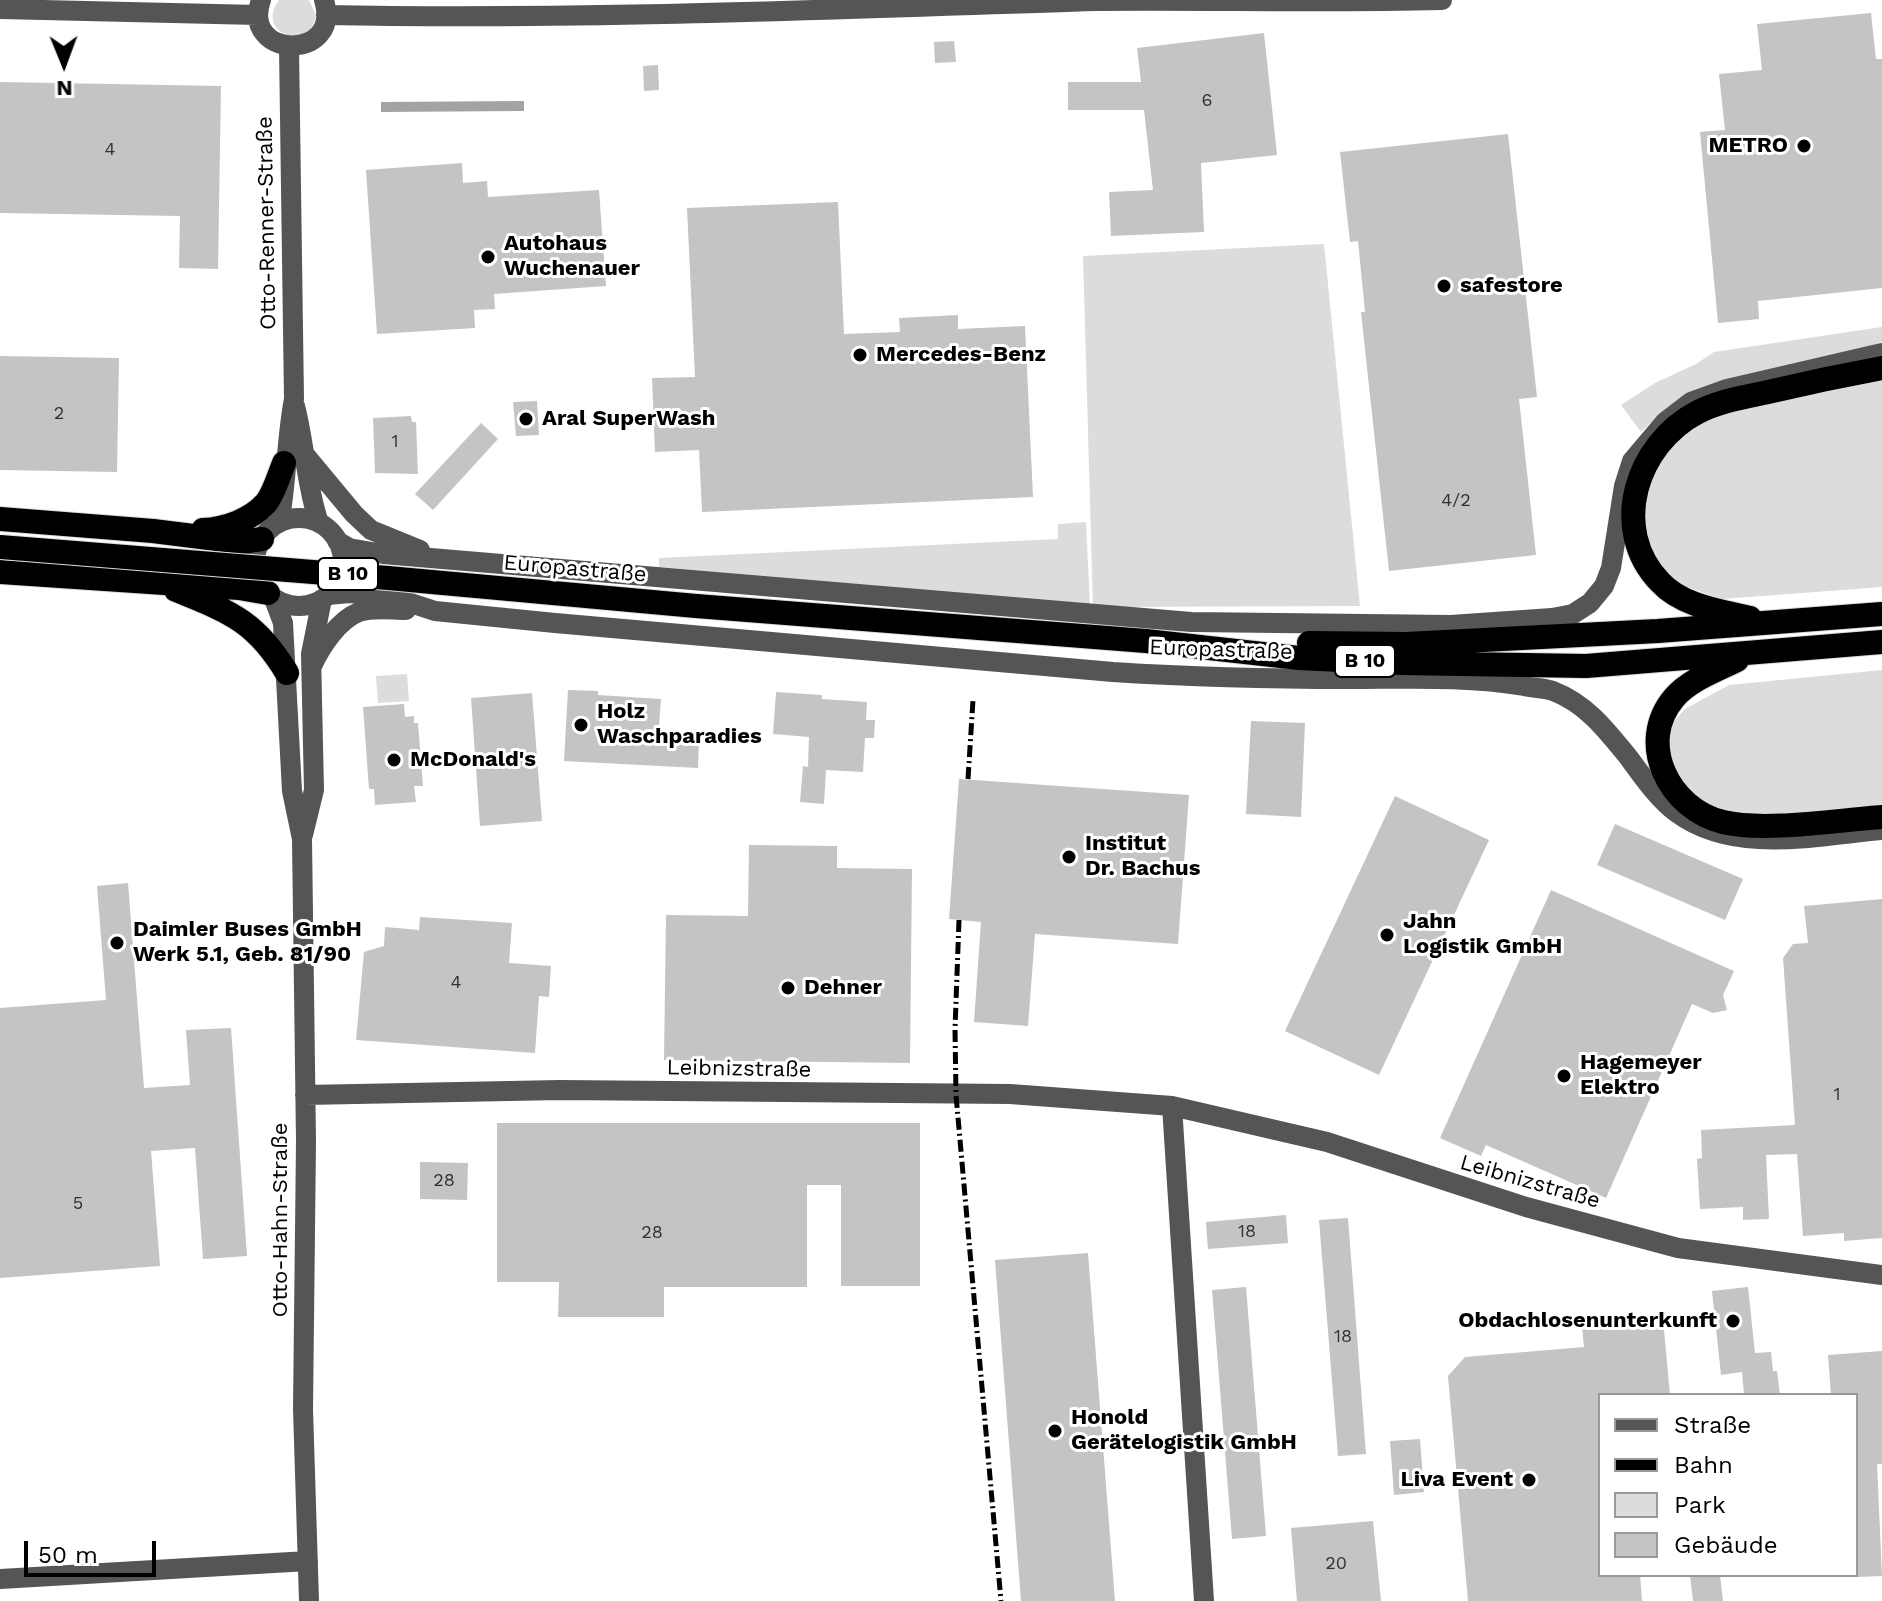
<!DOCTYPE html>
<meta charset="utf-8">
<style>
body{margin:0}
#map{position:relative;width:1882px;height:1601px;overflow:hidden;background:#fff;font-family:"Work Sans",sans-serif}
canvas{display:block}
.legend{position:absolute;left:1598px;top:1393px;width:260px;height:184px;box-sizing:border-box;background:#fff;border:2px solid #999;margin:0;padding:10px 14px;list-style:none;font-size:24px;color:#000}
.legend li{display:flex;align-items:center;gap:16px;height:40px}
.legend b{width:40px;border:2px solid #999}
.north{position:absolute;left:24px;top:24px;width:80px;height:80px;-webkit-text-stroke:6px #fff;paint-order:stroke;rotate:179deg;font-size:22px;font-weight:700;line-height:32px;text-align:center;color:#000}
.north::after{content:'';display:block;margin:auto;width:28px;height:36px;background:#000;clip-path:polygon(50% 0,100% 100%,50% 72%,0 100%)}
.scale{position:absolute;left:24px;top:1541px;width:132px;height:36px;box-sizing:border-box;border:4px solid #000;border-top:0;padding-left:10px;font-size:24px;line-height:28px;white-space:nowrap;color:#000;-webkit-text-stroke:6px #fff;paint-order:stroke}
</style>
<div id="map">
<canvas width="1882" height="1601"></canvas>
<ul class="legend">
<li><b style="height:10px;background:#555"></b>Straße</li>
<li><b style="height:10px;background:#000"></b>Bahn</li>
<li><b style="height:22px;background:#dcdcdc"></b>Park</li>
<li><b style="height:22px;background:#c4c4c4"></b>Gebäude</li>
</ul>
<div class="north">N</div>
<div class="scale">50 m</div>
</div>
<script>
const ctx = document.querySelector('canvas').getContext('2d');
ctx.lineJoin = 'round';
function fill(path, color) {
  ctx.fillStyle = color;
  ctx.fill(path, 'evenodd');
}
function stroke(path, color, width, dash) {
  ctx.strokeStyle = color;
  ctx.lineWidth = width;
  ctx.lineCap = dash ? 'butt' : 'round';
  ctx.setLineDash(dash || []);
  ctx.stroke(path);
}
function label(font, color, halo, rows, align = 'center') {
  ctx.font = font + ' "Work Sans",sans-serif';
  ctx.lineWidth = 6;
  ctx.setLineDash([]);
  ctx.textBaseline = 'middle';
  ctx.strokeStyle = halo;
  ctx.fillStyle = color;
  for (const [text, x, y, turn = 0] of rows) {
    ctx.save();
    ctx.translate(x, y);
    ctx.rotate((+turn || 0) * Math.PI / 180);
    ctx.textAlign = isNaN(turn) ? turn : align;
    if (halo) ctx.strokeText(text, 0, 0);
    ctx.fillText(text, 0, 0);
    ctx.restore();
  }
}
const green = new Path2D(`
 M279,0H309L316,15C310,54 254,33 279,0Z
 M1324,244L1360,606L1093,607L1083,256Z
 M1882,327V342L1659,415L1641,432L1621,405L1655,383L1696,364L1714,352Z
 M1882,377V587L1722,599L1676,583L1648,548L1642,510L1648,477L1665,451L1703,417Z
 M1086,522L1090,606L659,567V558L1058,539V524Z
 M1882,670V806L1761,817L1718,812L1686,794L1666,754L1669,727L1685,709L1729,685Z
 M407,674L409,701L378,703L376,676Z`);
const water = new Path2D(`
 M524,101V111L381,112V102Z`);
const building = new Path2D(`
 M1871,13L1876,59H1882V288L1758,301L1759,319L1718,323L1700,132L1725,130L1719,74L1762,70L1757,24Z
 M1264,33L1277,155L1201,163L1204,232L1111,236L1109,192L1153,190L1144,110H1068V82H1141L1137,48Z
 M954,41L956,62L935,63L934,42Z
 M658,65L659,90L644,91L643,66Z
 M0,82L221,86L218,269L179,268L180,216L0,213Z
 M1508,134L1537,397L1519,399L1536,555L1389,571L1361,312H1365L1358,241L1350,242L1340,152Z
 M462,163L463,183L487,181L488,197L599,190L606,286L494,294L495,309L474,310L475,328L377,334L366,170Z
 M838,202L844,334L900,332L899,318L958,315V329L1025,326L1033,497L702,512L699,450L655,452L652,378L695,377L687,208Z
 M0,356L119,358L117,472L0,470Z
 M537,401L539,435L516,436L513,402Z
 M411,416L412,422H416L418,474L375,473L373,418Z
 M481,423L498,439L433,510L415,494Z
 M568,690L598,691V695L661,699L658,740L699,743L698,768L564,761Z
 M776,692L822,695V699L867,702L866,720H875L874,738H865L863,772L826,770L824,804L800,802L803,766L808,767L809,737L773,734Z
 M532,693L542,821L480,826L471,698Z
 M404,704L405,717L414,716V723H418L423,786H414L416,802L375,805L374,789H369L363,707Z
 M1251,721L1305,723L1301,817L1246,814Z
 M959,779L1189,795L1178,944L1035,934L1028,1026L974,1022L981,922L949,919Z
 M1395,796L1489,840L1379,1075L1285,1031Z
 M1615,824L1743,879L1725,920L1597,865Z
 M749,845L837,846V868L912,869L910,1063L664,1060L666,915L748,916Z
 M128,883L144,1088L190,1085L186,1030L231,1028L247,1256L203,1259L195,1148L151,1151L160,1266L0,1278V1008L106,1000L97,886Z
 M1551,890L1734,971L1723,995L1727,1010L1713,1013L1692,1004L1606,1198L1486,1145L1481,1156L1440,1138Z
 M1882,899V1238L1844,1241V1233L1803,1236L1797,1154L1766,1155L1769,1219L1743,1220V1207L1700,1209L1697,1159L1702,1158L1701,1130L1795,1125L1783,958L1793,944L1808,943L1804,906Z
 M420,917L512,923L509,963L551,966L549,997L539,996L535,1053L356,1040L364,952L384,946L385,927L419,930Z
 M497,1123H920V1286H841V1185H807V1287H664V1317H558L559,1282H497Z
 M420,1162L468,1163L467,1200L420,1199Z
 M1286,1215L1288,1243L1208,1249L1206,1222Z
 M1348,1218L1366,1454L1338,1456L1319,1220Z
 M1088,1253L1115,1601H1021L995,1260Z
 M1246,1287L1266,1536L1232,1539L1212,1290Z
 M1748,1287L1755,1353L1771,1352L1773,1371H1777L1780,1395H1744L1742,1372L1721,1375L1712,1291Z
 M1663,1319L1670,1395H1600V1575H1640L1642,1601H1468L1448,1376L1465,1357L1584,1347L1582,1326Z
 M1882,1351V1464H1877L1882,1576L1857,1577L1856,1395H1831L1828,1355Z
 M1420,1439L1424,1492L1394,1495L1390,1441Z
 M1373,1521L1381,1601H1297L1291,1528Z
 M1690,1575H1720L1723,1601H1693Z`);
const minor = new Path2D(`
 M261,0C240,59 343,62 324,0
 M0,9L258,15
 M326,15C583,20 839,9 1096,1C1211,0 1327,3 1442,0
 M295,406C305,445 306,485 319,523
 M305,455L354,514L371,530L420,550
 M255 562a44 44 0 1 1 88 0a44 44 0 1 1-88 0Z
 M279,523C287,483 286,440 294,399L289,47
 M337,541L349,548L383,554L1191,622L1451,625L1552,618L1573,614L1590,603L1604,586L1611,568L1624,486L1632,461L1665,422L1691,402L1727,389L1882,353
 M328,595L349,593L389,596L435,611L555,623L1113,672C1192,677 1270,679 1349,679C1407,679 1466,676 1524,686C1533,688 1544,688 1553,691C1587,704 1607,731 1629,758C1643,777 1658,799 1677,813C1734,855 1816,836 1882,830
 M274,599L283,623L292,791L302,839L306,1141L303,1409L309,1601
 M312,666C321,647 338,620 359,612C373,607 391,610 406,610
 M303,835L314,790L311,654L322,599
 M305,1095L560,1090L1010,1094L1172,1106L1327,1142L1526,1207L1678,1248L1882,1275
 M1172,1106L1204,1601
 M0,1579L308,1561`);
const highway = new Path2D(`
 M0,519L153,531L241,542L262,539
 M203,530C225,529 251,520 266,503C274,493 279,475 284,463
 M0,572L239,588L268,593
 M176,590C230,612 256,621 287,673
 M696,606L1146,641L1299,658L1401,663L1586,666L1882,642
 M1750,618C1720,611 1682,606 1660,582C1609,529 1636,444 1698,412C1719,401 1745,397 1768,392C1806,383 1844,375 1882,368
 M1309,643L1406,644L1658,631L1882,614
 M1737,660C1717,670 1689,680 1674,698C1636,743 1669,809 1723,822C1765,832 1838,820 1882,817`);
const rail = new Path2D(`
 M968,779L973,700
 M959,920L955,1029L956,1095L1001,1601`);
const highwayBridge = new Path2D(`
 M0,547L388,578L696,606`);
const markers = [
 [1804,146,8,"#000"],
 [488,257,8,"#000"],
 [1444,286,8,"#000"],
 [860,355,8,"#000"],
 [526,419,8,"#000"],
 [581,725,8,"#000"],
 [394,760,8,"#000"],
 [1069,857,8,"#000"],
 [1387,935,8,"#000"],
 [117,943,8,"#000"],
 [788,988,8,"#000"],
 [1564,1076,8,"#000"],
 [1733,1321,8,"#000"],
 [1055,1431,8,"#000"],
 [1529,1480,8,"#000"]
];
const numberNames = [
 ["6",1207,101],
 ["4",110,150],
 ["2",59,414],
 ["1",395,442],
 ["4/2",1456,501],
 ["4",456,983],
 ["1",1837,1095],
 ["28",444,1181],
 ["5",78,1204],
 ["18",1247,1232],
 ["28",652,1233],
 ["18",1343,1337],
 ["20",1336,1564]
];
const shields = [
 [348,574,60],
 [1365,661,60]
];
const shieldNames = [
 ["B 10",348,574],
 ["B 10",1365,661]
];
const poiNames = [
 ["METRO",1788,146,"right"],
 ["Autohaus",504,244],
 ["Wuchenauer",504,269],
 ["safestore",1460,286],
 ["Mercedes-Benz",876,355],
 ["Aral SuperWash",542,419],
 ["Holz",597,712],
 ["Waschparadies",597,737],
 ["McDonald's",410,760],
 ["Institut",1085,844],
 ["Dr. Bachus",1085,869],
 ["Jahn",1403,922],
 ["Logistik GmbH",1403,947],
 ["Daimler Buses GmbH",133,930],
 ["Werk 5.1, Geb. 81/90",133,955],
 ["Dehner",804,988],
 ["Hagemeyer",1580,1063],
 ["Elektro",1580,1088],
 ["Obdachlosenunterkunft",1717,1321,"right"],
 ["Honold",1071,1418],
 ["Gerätelogistik GmbH",1071,1443],
 ["Liva Event",1513,1480,"right"]
];
const streetNames = [
 ["Otto-Renner-Straße",267,223,-91],
 ["Europastraße",575,569,5],
 ["Europastraße",1221,650,2],
 ["Leibnizstraße",739,1069,1],
 ["Leibnizstraße",1530,1182,16],
 ["Otto-Hahn-Straße",281,1220,-90]
];
fill(green, '#dcdcdc');
fill(water, '#a3a3a3');
fill(building, '#c4c4c4');
stroke(highway, '#dbdbdb', 26);
stroke(minor, '#555', 20);
stroke(highway, '#000', 24);
stroke(rail, '#000', 5, [12, 4, 2, 4]);
stroke(highwayBridge, '#dbdbdb', 26, []);
stroke(highwayBridge, '#000', 24);
for (const [x, y, r, color] of markers) {
  const dot = new Path2D();
  dot.arc(x, y, r, 0, 2 * Math.PI);
  ctx.fillStyle = color;
  ctx.fill(dot);
  stroke(dot, '#fff', 3);
}
label('18px', '#313131', null, numberNames);
for (const [x, y, w] of shields) {
  const box = new Path2D();
  box.roundRect(x - w / 2, y - 16, w, 32, 6);
  ctx.fillStyle = '#fff';
  ctx.fill(box);
  stroke(box, '#000', 2);
}
label('bold 20px', '#000', null, shieldNames);
label('bold 22px', '#000', '#fff', poiNames, 'left');
label('22px', '#000', '#fff', streetNames);
</script>
